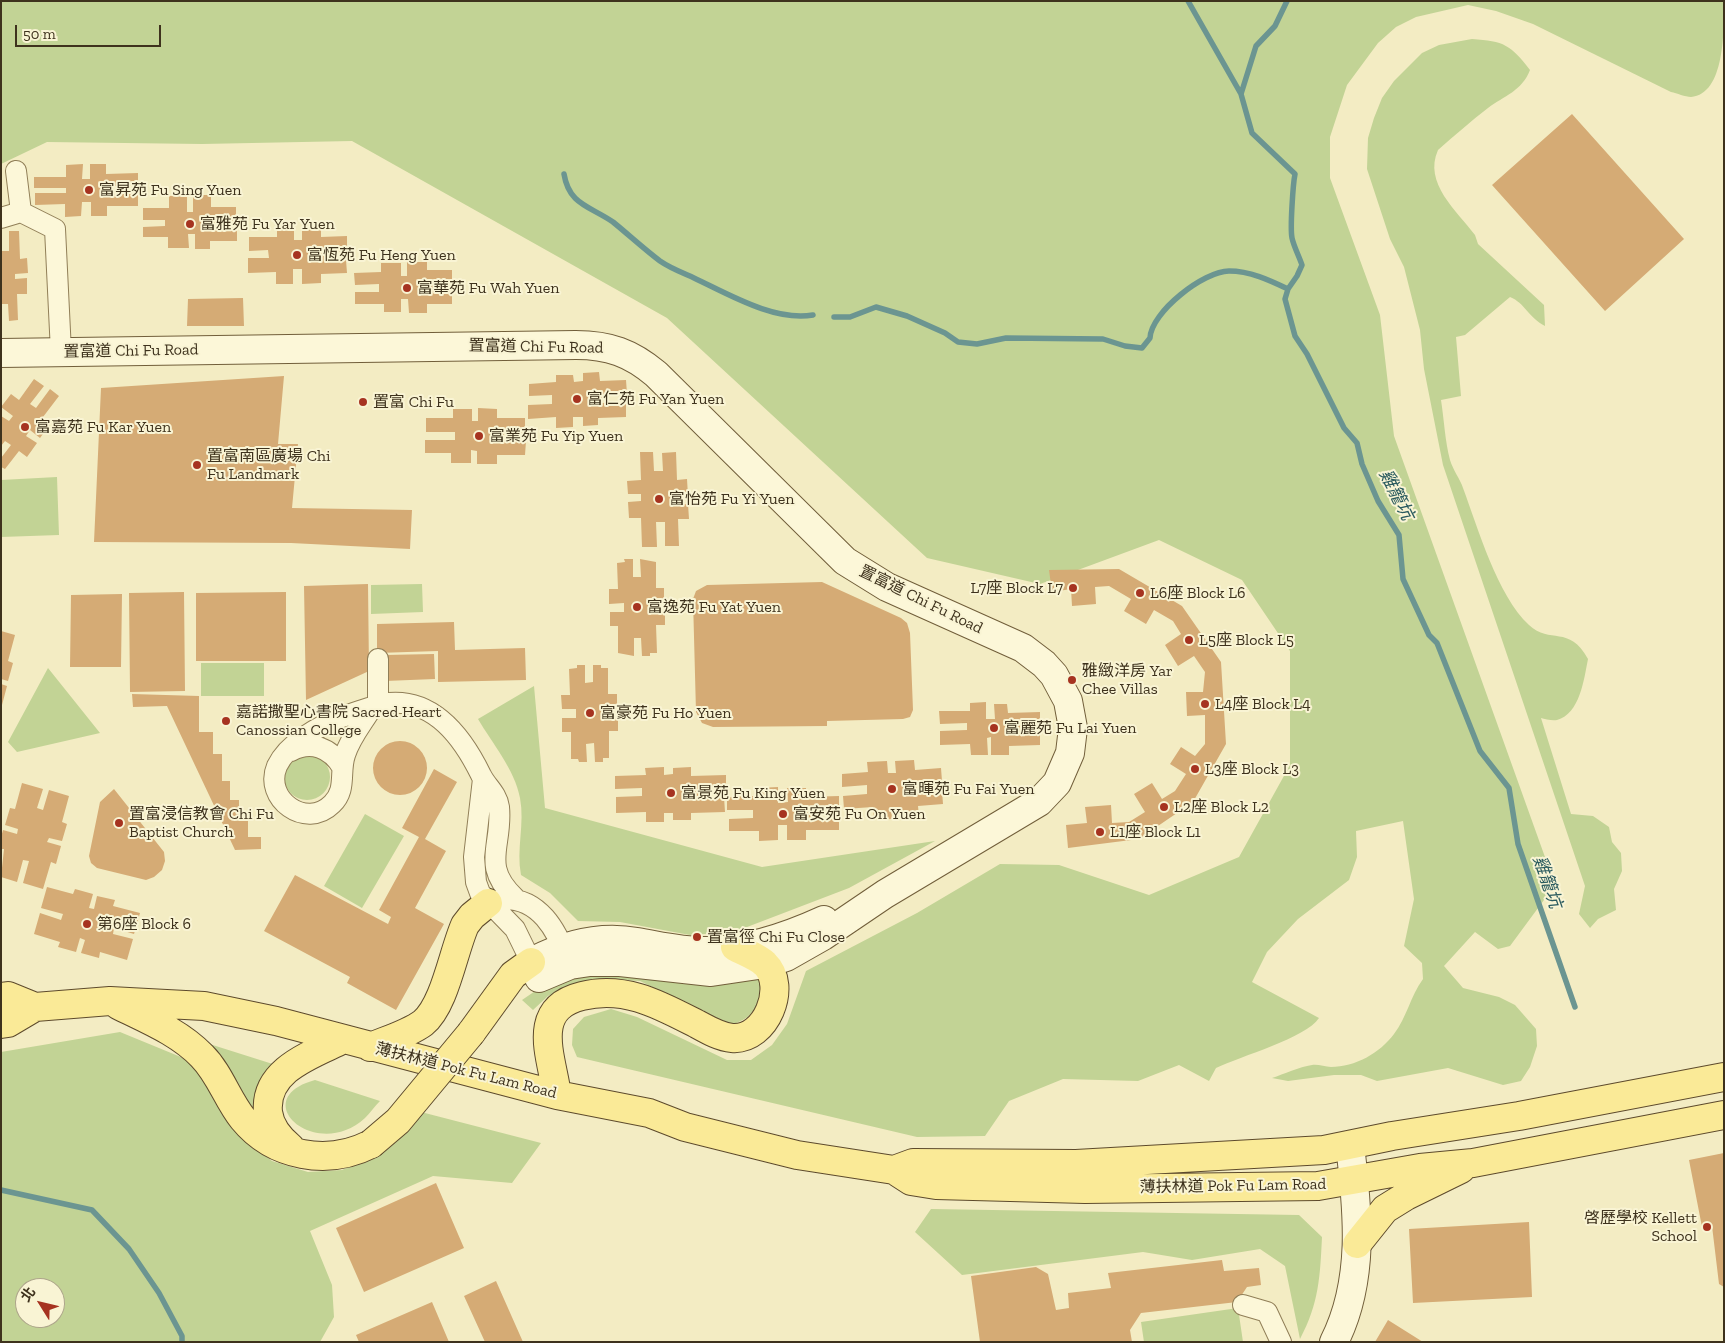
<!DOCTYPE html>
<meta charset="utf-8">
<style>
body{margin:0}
#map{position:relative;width:1725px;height:1343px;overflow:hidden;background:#f3ecc3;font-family:"Zilla Slab","Noto Sans TC",serif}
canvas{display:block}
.frame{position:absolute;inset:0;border:2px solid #3e321d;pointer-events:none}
.north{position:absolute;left:15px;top:1278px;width:50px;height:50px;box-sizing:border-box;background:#f9f4d4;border:1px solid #aea68b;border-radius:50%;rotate:306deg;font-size:14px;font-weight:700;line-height:20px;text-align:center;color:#3e321d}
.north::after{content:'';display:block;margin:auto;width:18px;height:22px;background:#a63320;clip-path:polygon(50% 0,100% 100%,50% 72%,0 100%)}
.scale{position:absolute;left:15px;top:25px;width:146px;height:22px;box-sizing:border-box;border:2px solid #3e321d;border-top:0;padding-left:6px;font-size:15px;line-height:18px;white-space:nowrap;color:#3e321d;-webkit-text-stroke:4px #f9f4d4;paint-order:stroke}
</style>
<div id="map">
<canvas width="1725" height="1343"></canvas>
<div class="frame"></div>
<div class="north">北</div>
<div class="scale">50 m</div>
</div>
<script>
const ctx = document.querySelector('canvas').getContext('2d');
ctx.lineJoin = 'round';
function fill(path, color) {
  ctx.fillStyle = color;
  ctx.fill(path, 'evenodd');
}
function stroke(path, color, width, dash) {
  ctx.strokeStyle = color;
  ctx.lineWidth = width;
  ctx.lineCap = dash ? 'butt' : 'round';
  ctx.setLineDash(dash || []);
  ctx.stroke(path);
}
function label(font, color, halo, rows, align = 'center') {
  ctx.font = font + ' "Zilla Slab","Noto Sans TC",serif';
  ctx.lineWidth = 4;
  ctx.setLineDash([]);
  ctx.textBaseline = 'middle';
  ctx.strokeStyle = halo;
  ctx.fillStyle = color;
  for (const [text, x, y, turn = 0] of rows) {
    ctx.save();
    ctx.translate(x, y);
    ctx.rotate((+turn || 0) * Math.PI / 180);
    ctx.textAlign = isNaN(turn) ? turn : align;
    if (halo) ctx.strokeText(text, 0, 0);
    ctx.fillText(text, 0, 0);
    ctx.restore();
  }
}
const green = new Path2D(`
 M1,1H1724C1724,31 1725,94 1691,97C1685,97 1677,93 1671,92L1533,24L1496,11L1468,5L1416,17L1396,27L1378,43L1347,85L1330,137V178L1380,315L1394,436L1555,885L1510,946L1498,949L1475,932L1444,966L1463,988L1499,997L1515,1005L1536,1029L1537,1046L1530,1067L1521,1081L1503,1085L1448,1068L1377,1081L1361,1075H1334L1288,1081L1272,1078C1284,1074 1299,1067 1312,1065C1318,1064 1325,1067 1331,1067C1355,1067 1380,1053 1394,1034C1407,1017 1410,997 1423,979L1422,963L1404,946L1414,899L1403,821L1356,831L1357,857L1349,880L1298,919L1267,952L1252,982L1319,1018C1306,1038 1241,1056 1216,1068L1209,1081L1179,1065L1138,1081L1063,1079L1009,1101L985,1136L917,1137L577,1057L572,1045L573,1029L584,1017L611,1009L637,1017L727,1060H751L772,1045L787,1024L806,971L917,913L1000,864L1059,865L1149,895L1239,857L1290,765V651L1242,580L1159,540L1040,584L927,558L667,318L352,141L202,144L47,142L1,164Z
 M1472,39C1504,41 1511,45 1530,70C1522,91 1504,96 1488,108C1471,121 1454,136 1438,150C1423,183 1457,211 1475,235L1478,244L1544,305L1545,326C1528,317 1525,303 1510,297L1465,335L1456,337L1461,396L1441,400C1444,419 1445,441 1450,460C1453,470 1460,479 1463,488C1478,528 1497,595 1529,625C1550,645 1569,624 1588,659C1584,679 1580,714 1557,720C1552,721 1545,719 1541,718L1571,814L1593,816L1609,827L1612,842L1621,853L1622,871L1614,889L1616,910L1598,919L1590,928L1579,914L1585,886L1443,465L1424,369L1420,330L1404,267L1390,239L1367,169L1368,138L1374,118L1382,98L1394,81L1422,53L1439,45Z
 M57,477L59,535L1,537V480Z
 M422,584L423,612L371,614V585Z
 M201,663H264V696H201Z
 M48,668L100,733L17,752L8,742Z
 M534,686L545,808L762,867L935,841L849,888L734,932L690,935L620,922L578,921L550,893L521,875C516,849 525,824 520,798C515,770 492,743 478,719Z
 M284 777a23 23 0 1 1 46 0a23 23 0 1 1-46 0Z
 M365,814L404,836L362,908L324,886Z
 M760,971C762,999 759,1017 730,1025L640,981L606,979L576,984L548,996L533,1010L522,1000L544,985L572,972Z
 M120,1032L193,1062L219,1107L241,1136L272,1161L308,1172L342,1170L376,1156L404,1134L421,1112L541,1143L512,1183L433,1176L310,1231L332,1285L334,1317L320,1342H1V1052ZM25,1288H55V1318H25Z
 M200,1041L279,1066L263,1129Z
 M315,1080L380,1101C375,1106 370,1113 365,1118C316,1163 245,1099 315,1080Z
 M931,1209L1299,1215L1322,1237C1320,1277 1319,1303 1300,1339L1285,1266L1260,1249L1192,1260L1143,1252L962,1275L915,1232Z
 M1238,1308L1243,1342H1144L1141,1322Z`);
const stream = new Path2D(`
 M1188,1L1241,94L1252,133L1295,174C1293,184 1290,228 1292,238C1294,247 1299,256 1302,265L1297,276L1288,289L1285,299L1295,336L1307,354L1344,428L1357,443L1362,464L1378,501L1399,535L1403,579L1429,635L1437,643L1480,751L1509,788L1518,844L1575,1007
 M1241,94L1256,46L1275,26L1287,1
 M564,174C569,205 590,206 613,222C629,235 644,249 660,261C670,268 683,273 694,278C728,294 775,322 813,315
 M834,317H850L876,307L907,316L945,333L958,342L977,344L1006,338L1103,339L1125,346L1142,348L1150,338C1151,312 1204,271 1229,271C1250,271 1269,280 1288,289
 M1,1190L92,1210L129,1249L159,1293L182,1336V1342`);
const building = new Path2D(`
 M1572,114L1684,239L1605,311L1492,185Z
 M83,164L82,179H90V164H106V174L138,173V186H111V192H138V206H107V216H91V202H82L81,216L65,217V204L35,205V193H66V188H34V177H66V165Z
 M187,195V212H193V195H211V207H236V221H215V227H237V241H210V249H195V234H188L189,248H168V237H143V227L165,226V220H143V208H169V196Z
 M294,228V240H302V229L321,228V237L347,236V251L325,252L326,261L346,260L347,273L321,274V283L302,284V269H293V284H276V272L248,273V258H269L268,250L249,251V237H277V229Z
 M9,231H19L20,259L27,258L28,273L15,274V279L27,278V294H17L18,320L9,321L8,304H1V251H9Z
 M407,262H427V270H452V283L435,284V291H452V304H427V313H409L408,299H401V312H384V304H355V292H379V284L355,285L354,273L381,272V263H401V276H407Z
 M243,298L244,326H187L188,299Z
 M599,372L600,381L626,380L627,394L602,395V403L626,402V417L598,418V425L583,426V417H573V427L556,428V417L528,419V405L552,404V395L529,396V384L556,382V375H573L574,382L583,381V373Z
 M284,376L278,444H298L292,508L412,510L410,549L291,543L94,542L101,388Z
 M34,379L44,386L30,404L36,408L50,389L59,396L43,417L51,423L40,438L30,430L26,436L37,443L27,457L19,451L5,469L1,467V458L11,445L5,441L1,446V416L9,421L13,416L1,407L11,394L19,400Z
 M478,408L497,409V418H525V433H504V441H526L525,455H497V464H477V451L471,450V463H451V453H425V440H455V432H426V418H453V409H472V421H478Z
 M640,452H653L654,471H663L662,453L676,452L677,480L687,479L688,496H676L677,504H688L689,519H678L679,546H665V522H656L657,547H642L641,518H629L628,502L641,501V494H628L627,481L641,480Z
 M624,559H633V577H641L640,559L656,562V588H664V603H651V612L665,611V625H656L657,653H650V656H642L641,638H634V656L618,653V626H610V612H624V603L609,604V589H618L617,563L625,562Z
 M1119,569L1182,606L1221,662L1226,744L1193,802L1139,839L1068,848L1066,825L1087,823L1085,807L1111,805L1112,823L1129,822L1145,812L1134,794L1152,783L1162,799L1175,791L1186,774L1170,764L1181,747L1195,756L1205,744V715L1187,716L1186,692H1203L1205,672L1194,656L1178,666L1165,645L1181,634L1173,621L1154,610L1146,624L1124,611L1131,599L1109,586L1095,587L1096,604L1072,606L1071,589L1052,592L1049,570Z
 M822,582L901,618L907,623L910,633L913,710L910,717L903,719L827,721V726L713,727L702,723L696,712L693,599L696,591L707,585Z
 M368,584L369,671L306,700L304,586Z
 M184,592L185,691L130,692L129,593Z
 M286,592V661H196V593Z
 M122,594L121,667H70L71,595Z
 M454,622L455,650L525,648L526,680L438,682V651L377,653V624Z
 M1,631L15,635L8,661L13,663L8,681L1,679Z
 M434,654L435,679L385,681V655Z
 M577,665H585V683L593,682V665H601V668H608V694H617V708H603L604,717H618V731H609V758H603V762H595L594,743L586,744L587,762H579L578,759H571V732H562V718H576V709H562L561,695H570L569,669L577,668Z
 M1,684L7,686L2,705H1Z
 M132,694L199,696V732H213V754H222V781H230V800H239V819H248V837H261V849L235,850L167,706L133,707Z
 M986,702V719H995L994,704H1007L1008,713L1040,712V725H1020V731H1040V745L1009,746V755H991V737L987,738L988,755H971L970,744L940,745V731L967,730V723L940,724L939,711H970V703Z
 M373 768a27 27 0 1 1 54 0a27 27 0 1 1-54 0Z
 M914,760L915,770L941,768L942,781L916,783L917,793L942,791L943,804L918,806L919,817L901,818V807H891L892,819L874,820L873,807L844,809L843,796L867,794V785L842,787V774L868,772L867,762L887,761L888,773H896L895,761Z
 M664,767V775L673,774V768L691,767V776L726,775V787L699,788L700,798L724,797L725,812L691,813V820H673V813H664V822H646V812L616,813V797L642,796V788L615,789V776L646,775L645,768Z
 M434,769L457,782L425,839L446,851L415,908L444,924L396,1010L347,983L350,977L264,931L295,875L388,924L391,917L379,910L419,837L402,828Z
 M22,783L43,789L37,808L43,810L49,790L69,796L62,822L67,824L62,841L49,838L47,842L61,846L56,864L51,862L43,889L23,883L29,861L23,860L17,882L1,877L4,849H1V837L3,830L17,834L18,829L5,825L10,808L15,809Z
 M778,787V803L788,802L787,788H806V797L839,796V809L814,810V819L839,818V830H806V840H787V825H778V840L759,841V831H729V819L753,818V810H727V797L758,796V788Z
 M114,789L164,852L165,861L162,870L154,877L146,880L97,868L91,863L89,856L100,802Z
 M47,887L73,894L75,889L93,894L89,908L94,909L97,896L115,900L113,906L140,913L134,934L114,928L113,934L133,939L127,960L100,952L99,958L81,953L85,940L80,938L76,952L58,947L60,942L34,934L40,913L61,920L63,914L41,908Z
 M1724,1153V1287L1719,1284L1712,1226L1702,1227L1689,1160Z
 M436,1183L464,1248L364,1292L336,1228Z
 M1529,1222L1532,1297L1413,1303L1409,1229Z
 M1222,1260L1224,1271L1259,1268L1261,1285L1247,1287L1237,1302L1141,1313L1130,1330L1132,1342H980L971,1276L1036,1267L1048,1274L1056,1310L1069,1308L1068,1293L1111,1288L1108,1273Z
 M496,1281L523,1342H485L464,1296Z
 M432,1302L449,1342H359L356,1335Z
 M1388,1320L1423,1342H1375Z`);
const street = new Path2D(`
 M16,171L21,212L55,229L61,352
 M1,218L21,212
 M378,659V706
 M371,709C362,724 350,738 345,755C339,772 347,790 332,804C306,830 263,799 277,766C288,743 319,726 342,717C354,713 378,704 389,703C435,699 463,738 481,775C486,786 497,793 499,807C503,846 480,865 515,898
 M291,751C311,740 331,748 342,767
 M483,779L474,857L476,882L480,893L515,929L537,974
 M502,899C539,897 557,930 568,961
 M1243,1305L1267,1312L1281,1342`);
const secondary = new Path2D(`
 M1,353L576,345C609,345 631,353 656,374L845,561L887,587L1023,648L1044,664L1054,675L1068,701L1073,728L1070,753L1057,783L1039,802L885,894L823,936L786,957L765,964L711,972L620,962H590L570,965L539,978
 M533,961C566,944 600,935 637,942C661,946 684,952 709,951C747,950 789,936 824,920
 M1334,1342C1365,1281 1358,1211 1350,1146`);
const primary = new Path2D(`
 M1,997L8,996L35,1007
 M118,1005C146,1019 179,1032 202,1056C220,1074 227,1099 243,1119C274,1157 328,1166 371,1144
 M1,1024L8,1023L35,1007L110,1001L204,1006L276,1021L557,1095L649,1113L685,1127L797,1155L894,1170L911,1181L936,1185L1085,1189L1318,1186L1420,1168L1473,1163L1724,1115
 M471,1033L513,975L531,962
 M370,1047C387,1040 408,1034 423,1023C445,1005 453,952 465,925L472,916L488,903
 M557,1095C552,1057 529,1009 582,996C625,985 660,1005 697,1024C708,1030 720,1037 732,1038C766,1041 788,986 765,964C758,957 744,952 735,947
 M290,1147C279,1138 270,1127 268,1112C264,1070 311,1055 342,1040
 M894,1170L913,1163L1076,1164L1324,1150L1392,1136L1519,1116L1724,1077
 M1357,1244L1385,1209L1406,1196L1461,1169`);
const primaryBridge = new Path2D(`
 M371,1144L398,1121L471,1033`);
const markers = [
 [89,190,5,"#a63320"],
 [190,224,5,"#a63320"],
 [297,255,5,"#a63320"],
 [407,288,5,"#a63320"],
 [577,399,5,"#a63320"],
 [363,402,5,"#a63320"],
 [25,427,5,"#a63320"],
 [479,436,5,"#a63320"],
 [197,465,5,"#a63320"],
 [659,499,5,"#a63320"],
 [1073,588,5,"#a63320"],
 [1140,593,5,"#a63320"],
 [637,607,5,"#a63320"],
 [1189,640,5,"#a63320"],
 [1072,680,5,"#a63320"],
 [1205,704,5,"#a63320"],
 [590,713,5,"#a63320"],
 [226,721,5,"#a63320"],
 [994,728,5,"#a63320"],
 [1195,769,5,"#a63320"],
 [892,789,5,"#a63320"],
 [671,793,5,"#a63320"],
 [1164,807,5,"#a63320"],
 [783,814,5,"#a63320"],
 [119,823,5,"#a63320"],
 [1100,832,5,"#a63320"],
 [87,924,5,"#a63320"],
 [697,937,5,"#a63320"],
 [1707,1227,5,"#a63320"]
];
const poiNames = [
 ["富昇苑 Fu Sing Yuen",99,190],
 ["富雅苑 Fu Yar Yuen",200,224],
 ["富恆苑 Fu Heng Yuen",307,255],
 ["富華苑 Fu Wah Yuen",417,288],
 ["富仁苑 Fu Yan Yuen",587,399],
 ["置富 Chi Fu",373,402],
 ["富嘉苑 Fu Kar Yuen",35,427],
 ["富業苑 Fu Yip Yuen",489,436],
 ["置富南區廣場 Chi",207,456],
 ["Fu Landmark",207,474],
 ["富怡苑 Fu Yi Yuen",669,499],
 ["L7座 Block L7",1063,588,"right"],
 ["L6座 Block L6",1150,593],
 ["富逸苑 Fu Yat Yuen",647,607],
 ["L5座 Block L5",1199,640],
 ["雅緻洋房 Yar",1082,671],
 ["Chee Villas",1082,689],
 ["L4座 Block L4",1215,704],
 ["嘉諾撒聖心書院 Sacred Heart",236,712],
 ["Canossian College",236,730],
 ["富豪苑 Fu Ho Yuen",600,713],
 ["富麗苑 Fu Lai Yuen",1004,728],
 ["L3座 Block L3",1205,769],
 ["富暉苑 Fu Fai Yuen",902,789],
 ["富景苑 Fu King Yuen",681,793],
 ["L2座 Block L2",1174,807],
 ["置富浸信教會 Chi Fu",129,814],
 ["Baptist Church",129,832],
 ["富安苑 Fu On Yuen",793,814],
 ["L1座 Block L1",1110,832],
 ["第6座 Block 6",97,924],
 ["置富徑 Chi Fu Close",707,937],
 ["啓歷學校 Kellett",1697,1218,"right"],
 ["School",1697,1236,"right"]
];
const streetNames = [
 ["置富道 Chi Fu Road",536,347,1],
 ["置富道 Chi Fu Road",131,351,-1],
 ["置富道 Chi Fu Road",921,600,26],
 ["薄扶林道 Pok Fu Lam Road",466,1071,14],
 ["薄扶林道 Pok Fu Lam Road",1233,1186,-1]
];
const waterNames = [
 ["雞籠坑",1396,495,63],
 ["雞籠坑",1547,882,71]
];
fill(green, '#c2d395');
stroke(stream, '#6b9591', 5.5);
fill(building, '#d5ab75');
stroke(street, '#907e57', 22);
stroke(secondary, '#715e3a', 30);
stroke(primary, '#5d4a2c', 30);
stroke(street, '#fcf7d8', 20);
stroke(secondary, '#fcf7d8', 28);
stroke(primary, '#faea97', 28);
stroke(primaryBridge, '#5d4a2c', 30, []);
stroke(primaryBridge, '#faea97', 28);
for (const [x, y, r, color] of markers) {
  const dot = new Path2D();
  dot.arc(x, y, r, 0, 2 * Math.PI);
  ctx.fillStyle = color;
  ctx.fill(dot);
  stroke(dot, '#f9f4d4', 2);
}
label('16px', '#3e321d', '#f9f4d4', poiNames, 'left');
label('16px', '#3e321d', '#f9f4d4', streetNames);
label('italic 18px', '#2b5b5f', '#f9f4d4', waterNames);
</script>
